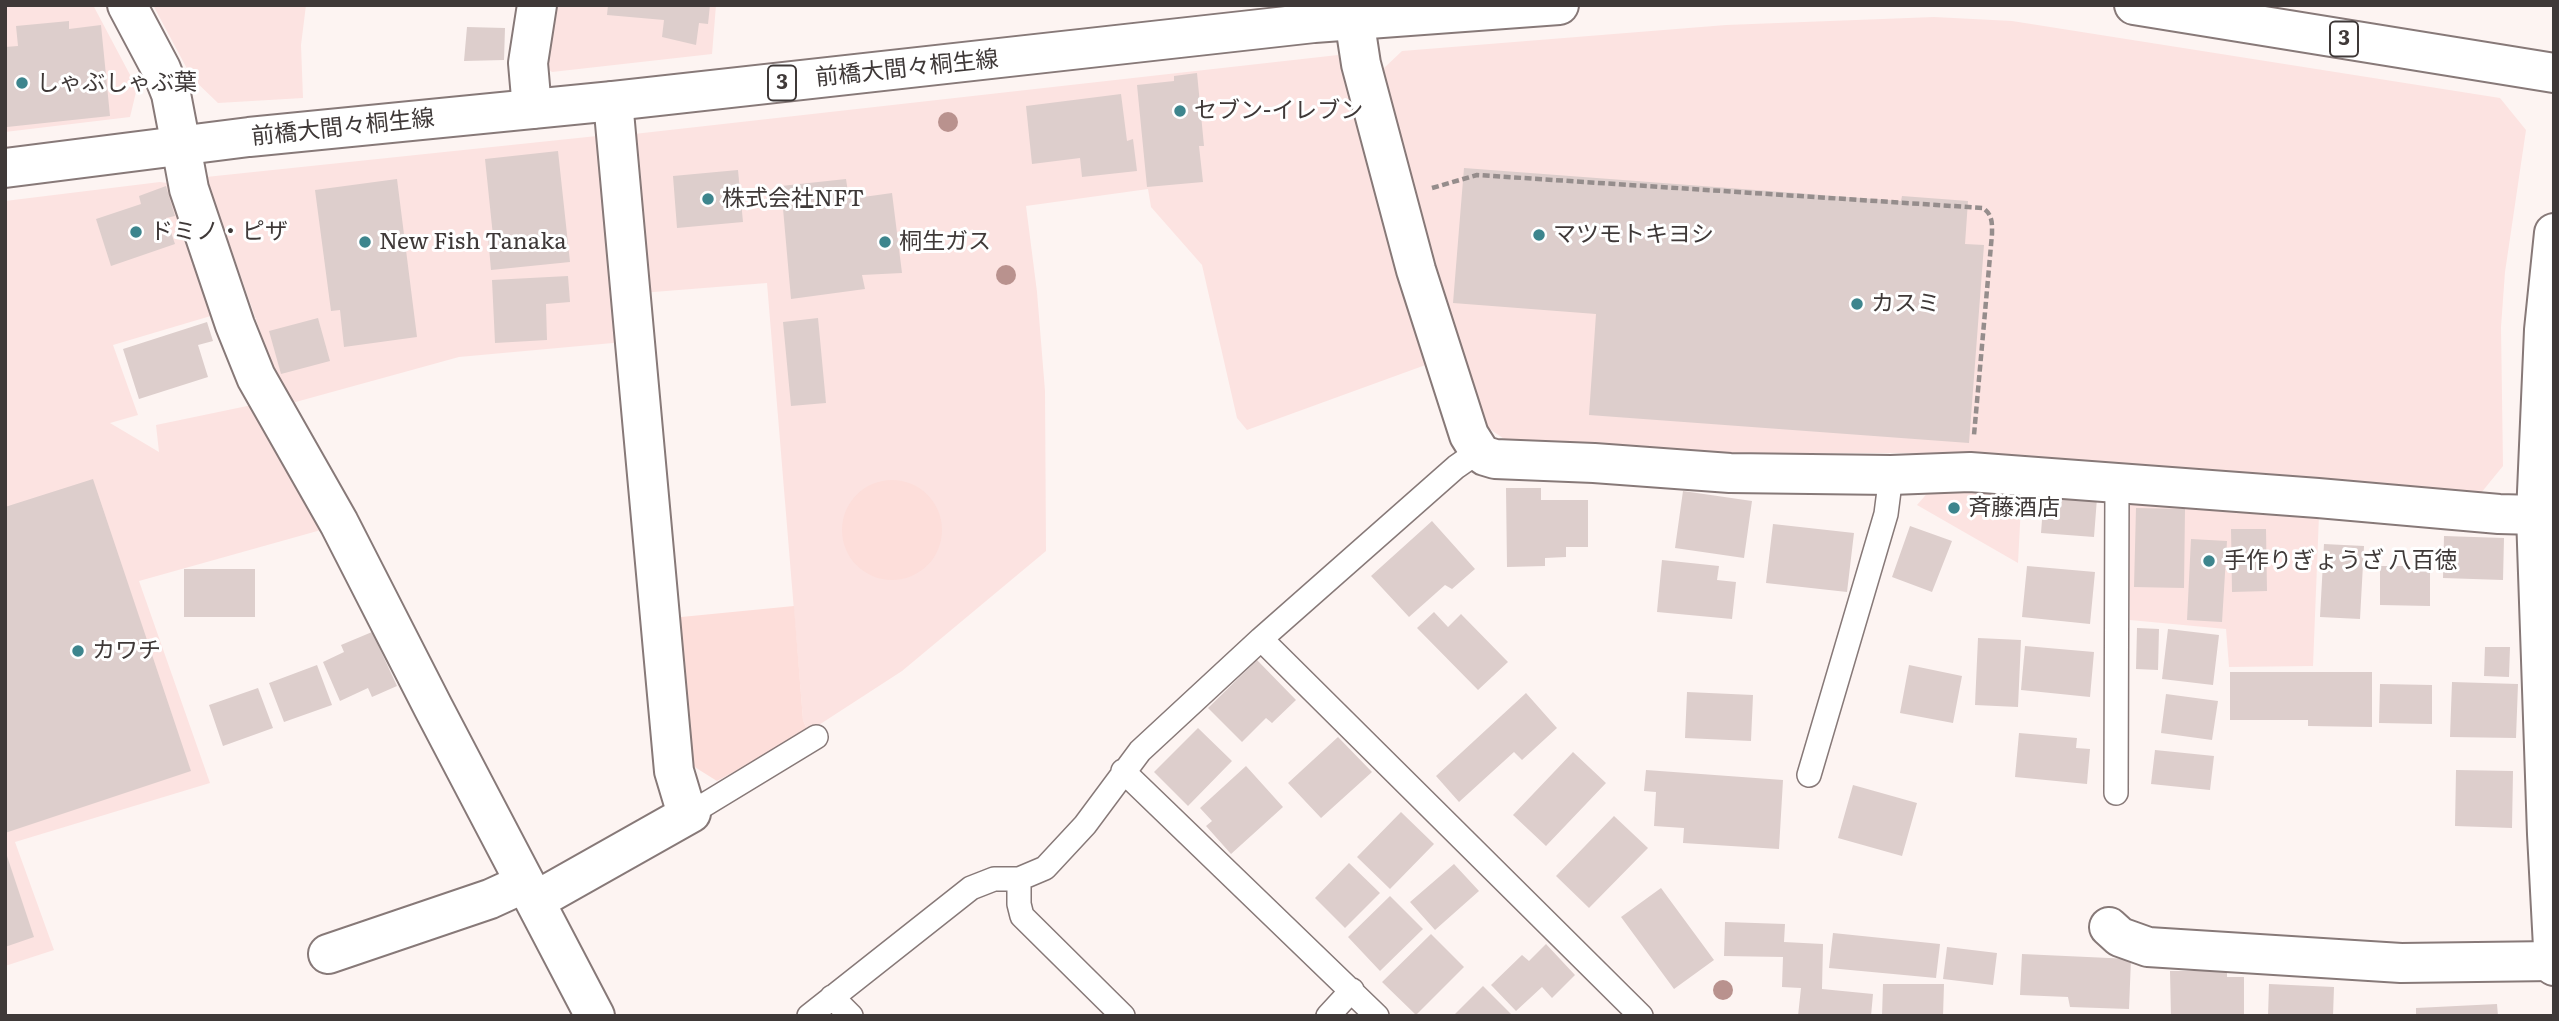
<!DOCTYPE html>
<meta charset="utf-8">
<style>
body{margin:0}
#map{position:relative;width:2559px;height:1021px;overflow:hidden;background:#fdf4f2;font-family:Literata,serif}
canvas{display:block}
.frame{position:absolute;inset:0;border:7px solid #3f3938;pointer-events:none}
</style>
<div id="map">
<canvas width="2559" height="1021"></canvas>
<div class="frame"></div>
</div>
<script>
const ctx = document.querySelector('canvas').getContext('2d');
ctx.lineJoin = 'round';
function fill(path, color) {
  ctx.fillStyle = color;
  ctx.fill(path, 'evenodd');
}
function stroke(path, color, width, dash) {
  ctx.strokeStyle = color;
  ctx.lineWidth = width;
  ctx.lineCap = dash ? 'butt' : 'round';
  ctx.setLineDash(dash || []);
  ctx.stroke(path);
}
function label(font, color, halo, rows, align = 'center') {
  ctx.font = font + ' Literata,"Noto Sans JP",serif';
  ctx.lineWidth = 6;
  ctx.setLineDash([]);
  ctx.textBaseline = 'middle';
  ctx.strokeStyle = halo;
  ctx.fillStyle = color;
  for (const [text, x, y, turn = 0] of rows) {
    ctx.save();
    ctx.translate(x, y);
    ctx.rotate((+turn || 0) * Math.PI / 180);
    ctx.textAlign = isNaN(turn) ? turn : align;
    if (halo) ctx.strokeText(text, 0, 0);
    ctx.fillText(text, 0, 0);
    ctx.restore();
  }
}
const built = new Path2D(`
 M5,5H93L137,88L130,117L5,132Z
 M153,5H306L301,45L303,98L218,103L192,78Z
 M552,5H716L712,54L552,72L544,66Z
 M1934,17L2012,21L2500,98L2526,130L2505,272L2501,327L2503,466L2481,493L1972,453H1731L1510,443L1484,425L1434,260L1383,69L1402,51L1726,25Z
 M1338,55L1431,363L1247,430L1237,418L1202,265L1151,207L1148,189L1026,206L1037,292L1045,391L1046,551L902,671L808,732L803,720L767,283L641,293L634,134Z
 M597,136L624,342L459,357L292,403L277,376L261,334L206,177Z
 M160,182L167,183L214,315L113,345L138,415L110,423L159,452L156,425L252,405L321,530L139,581L210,783L15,842L54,950L5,966V201Z
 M1937,482L2022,486L2018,563L1917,505Z
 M2132,500L2319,515L2313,666L2229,667L2226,629L2130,620L2127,511Z`);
const green = new Path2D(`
 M842 530a50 50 0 1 1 100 0a50 50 0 1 1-100 0Z
 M794,606L803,720L808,732L717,781L685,761L671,618Z`);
const building = new Path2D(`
 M608,5H710L708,24L699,23L696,45L662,37L664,20L607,15Z
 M69,21V29L101,25L110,116L7,127L5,47L18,46L16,26Z
 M467,27L505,28L504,60L464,61Z
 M1197,73L1204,146H1199L1203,182L1147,187L1137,85L1174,81V76Z
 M1121,94L1127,141L1133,139L1137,171L1082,177L1080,158L1032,164L1026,106Z
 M558,151L570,262L491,270L488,237L493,236L485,159Z
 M1464,168L1901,201L1902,196L1968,201L1965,244L1984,245L1969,443L1589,415L1596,314L1453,303Z
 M738,170L743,222L677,228L673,176Z
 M397,179L417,337L344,347L340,310L331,311L315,190Z
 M846,179L849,199L892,193L902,273L862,275L865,289L791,299L781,186Z
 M166,186L175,216L166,218L175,244L111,266L96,219L141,204L139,196Z
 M568,276L570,302L546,304L547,340L495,343L492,280Z
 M318,318L330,361L281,374L269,331Z
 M818,318L826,403L791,406L783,322Z
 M207,322L213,341L198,345L208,377L139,399L123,349Z
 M93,479L191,771L5,833V507Z
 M1506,488H1541V500H1588V547H1566V557L1545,558V566L1507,567Z
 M1683,491L1752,501L1744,558L1675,548Z
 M2044,494L2097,498L2094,537L2041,533Z
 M2136,508L2185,509L2184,588L2134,587Z
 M1432,521L1475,569L1452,589L1445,585L1409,617L1371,576Z
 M1773,524L1854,533L1847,592L1766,583Z
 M1910,526L1952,541L1932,592L1892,577Z
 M2231,529H2266L2267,591L2232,592Z
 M2444,536L2504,538L2503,580L2443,578Z
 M2191,539L2227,541L2222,622L2187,620Z
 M2324,544L2364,546L2360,619L2320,617Z
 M1662,560L1719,566L1717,580L1736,582L1732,619L1657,612Z
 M2027,566L2095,572L2090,624L2022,617Z
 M2380,566H2430V606L2380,605Z
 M184,569H255V617H184Z
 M1434,612L1448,627L1461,614L1508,662L1478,690L1417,628Z
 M2137,628L2159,629L2158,670L2136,669Z
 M2168,629L2219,635L2213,685L2162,679Z
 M372,632L397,686L372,697L368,688L340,701L323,662L344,652L341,645Z
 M1978,638L2021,640L2018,707L1975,705Z
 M2025,646L2094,652L2090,697L2021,690Z
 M2485,647H2510L2509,677L2484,676Z
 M1257,660L1296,700L1272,723L1266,718L1242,742L1208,708Z
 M317,665L332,705L284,722L269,683Z
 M1909,665L1962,676L1953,723L1900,713Z
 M2230,672H2372V727L2308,726V720H2230Z
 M2452,682L2518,684L2516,738L2450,737Z
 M2380,684L2432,685V724L2379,723Z
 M258,688L273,728L223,746L209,705Z
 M1687,692L1753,695L1751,741L1685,738Z
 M1526,693L1557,728L1522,760L1514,752L1459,802L1436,776Z
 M2166,694L2218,701L2212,740L2161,733Z
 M1198,728L1232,761L1188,806L1154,772Z
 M2019,733L2077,738L2076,748L2090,749L2087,784L2015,777Z
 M1338,737L1372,772L1321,818L1288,783Z
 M2155,750L2214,756L2210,790L2151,784Z
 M1573,752L1606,783L1546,846L1513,815Z
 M1246,766L1283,807L1231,854L1206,826L1212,821L1200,808Z
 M1646,770L1783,780L1779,849L1683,843L1684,828L1654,826L1656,792L1644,791Z
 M2456,770L2513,771L2512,828L2455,826Z
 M1853,785L1917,803L1902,856L1838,838Z
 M1401,812L1434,844L1390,889L1357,857Z
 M1614,816L1648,848L1589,908L1556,876Z
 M6,853L34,937L5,947V854Z
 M1349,863L1380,893L1345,928L1315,898Z
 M1454,864L1479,891L1435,930L1410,902Z
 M1661,888L1714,960L1674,989L1621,917Z
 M1390,896L1423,929L1380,971L1348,937Z
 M1725,922L1785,924L1784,942L1823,944L1822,989L1873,994L1871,1016H1798L1801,988L1782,987L1783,957L1724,956Z
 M1833,933L1940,944L1936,978L1829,968Z
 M1431,934L1464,967L1416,1015L1382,982Z
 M1546,944L1575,975L1552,998L1542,987L1516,1011L1491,985L1522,955L1529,961Z
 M1947,947L1997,953L1993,985L1943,979Z
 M2022,954L2131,959L2129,1009L2070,1007L2068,997L2020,995Z
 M2170,971H2227V977H2244V1016H2171Z
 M1883,984H1944L1943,1016H1882Z
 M2269,984L2334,987L2333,1016H2268Z
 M1483,986L1513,1016H1453Z
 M2497,1004L2498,1016H2416V1008Z`);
const path = new Path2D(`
 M1432,188L1477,175L1983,208C1993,215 1992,224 1992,234L1974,435`);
const lane = new Path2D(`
 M1261,639L1641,1016
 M1123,771L1377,1016
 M1809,775L1886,514L1891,475
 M2116,793L2117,483
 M691,813L816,737
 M1019,879V904L1022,916L1123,1016
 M832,997L851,1016
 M809,1016L971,888L994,879H1019L1045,868L1085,825L1140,751L1261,639L1456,467L1479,451
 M1328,1016L1352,990`);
const street = new Path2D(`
 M1352,5L1361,64L1416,270L1469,435L1479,451L1485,456L1495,459L1594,463L1730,473L1891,475L1970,472L2318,498L2499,514L2536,515
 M532,109L528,63L537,5
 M181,146L189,189L235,325L256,377L339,523L433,707L595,1016
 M535,901L691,813L683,801L674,771L613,101
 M2109,927L2120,937L2148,947L2401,963L2553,961
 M328,954L490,899L525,883`);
const secondary = new Path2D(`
 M127,5L161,69L171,94L181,146
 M2554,233L2544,330L2536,515L2547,834L2554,966`);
const primary = new Path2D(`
 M2134,5L2554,73
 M5,168L249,137L613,101L1314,23L1559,5`);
const trees = [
 [948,122],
 [1006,275],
 [1723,990]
];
const markers = [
 [22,83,7,"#3d858d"],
 [1180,111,7,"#3d858d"],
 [708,199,7,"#3d858d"],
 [136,232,7,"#3d858d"],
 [1539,235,7,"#3d858d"],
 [365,242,7,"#3d858d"],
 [885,242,7,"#3d858d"],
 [1857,304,7,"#3d858d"],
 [1954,508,7,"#3d858d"],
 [2209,561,7,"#3d858d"],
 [78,651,7,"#3d858d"]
];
const shields = [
 [2344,39,28],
 [782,83,28]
];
const shieldNames = [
 ["3",2344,39],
 ["3",782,83]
];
const streetNames = [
 ["前橋大間々桐生線",907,69,-6],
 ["前橋大間々桐生線",343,128,-6]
];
const poiNames = [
 ["しゃぶしゃぶ葉",36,83],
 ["セブン-イレブン",1194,111],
 ["株式会社NFT",722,199],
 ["ドミノ・ピザ",150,232],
 ["マツモトキヨシ",1553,235],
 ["New Fish Tanaka",379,242],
 ["桐生ガス",899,242],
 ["カスミ",1871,304],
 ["斉藤酒店",1968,508],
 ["手作りぎょうざ 八百徳",2223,561],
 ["カワチ",92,651]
];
fill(built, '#fce3e1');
fill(green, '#fddeda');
fill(building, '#ddcecc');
stroke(lane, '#877978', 26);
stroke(street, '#877978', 42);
stroke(secondary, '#877978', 42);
stroke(primary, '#877978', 42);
stroke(path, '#958d8c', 4.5, [7, 3.5]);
stroke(lane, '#fff', 23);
stroke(street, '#fff', 38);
stroke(secondary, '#fff', 38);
stroke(primary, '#fff', 38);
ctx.fillStyle = '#b9928e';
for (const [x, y] of trees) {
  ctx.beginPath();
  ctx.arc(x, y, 10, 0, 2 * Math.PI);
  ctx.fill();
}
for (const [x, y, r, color] of markers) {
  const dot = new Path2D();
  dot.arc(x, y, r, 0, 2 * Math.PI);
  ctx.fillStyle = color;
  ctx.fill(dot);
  stroke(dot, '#fff', 2.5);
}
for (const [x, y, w] of shields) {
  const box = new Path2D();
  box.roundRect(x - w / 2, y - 17.5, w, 35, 5);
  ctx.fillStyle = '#fff';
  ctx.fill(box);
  stroke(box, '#3f3938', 2);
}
label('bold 21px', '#3f3938', null, shieldNames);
label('23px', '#3f3938', '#fff', streetNames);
label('23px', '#3f3938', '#fff', poiNames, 'left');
</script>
